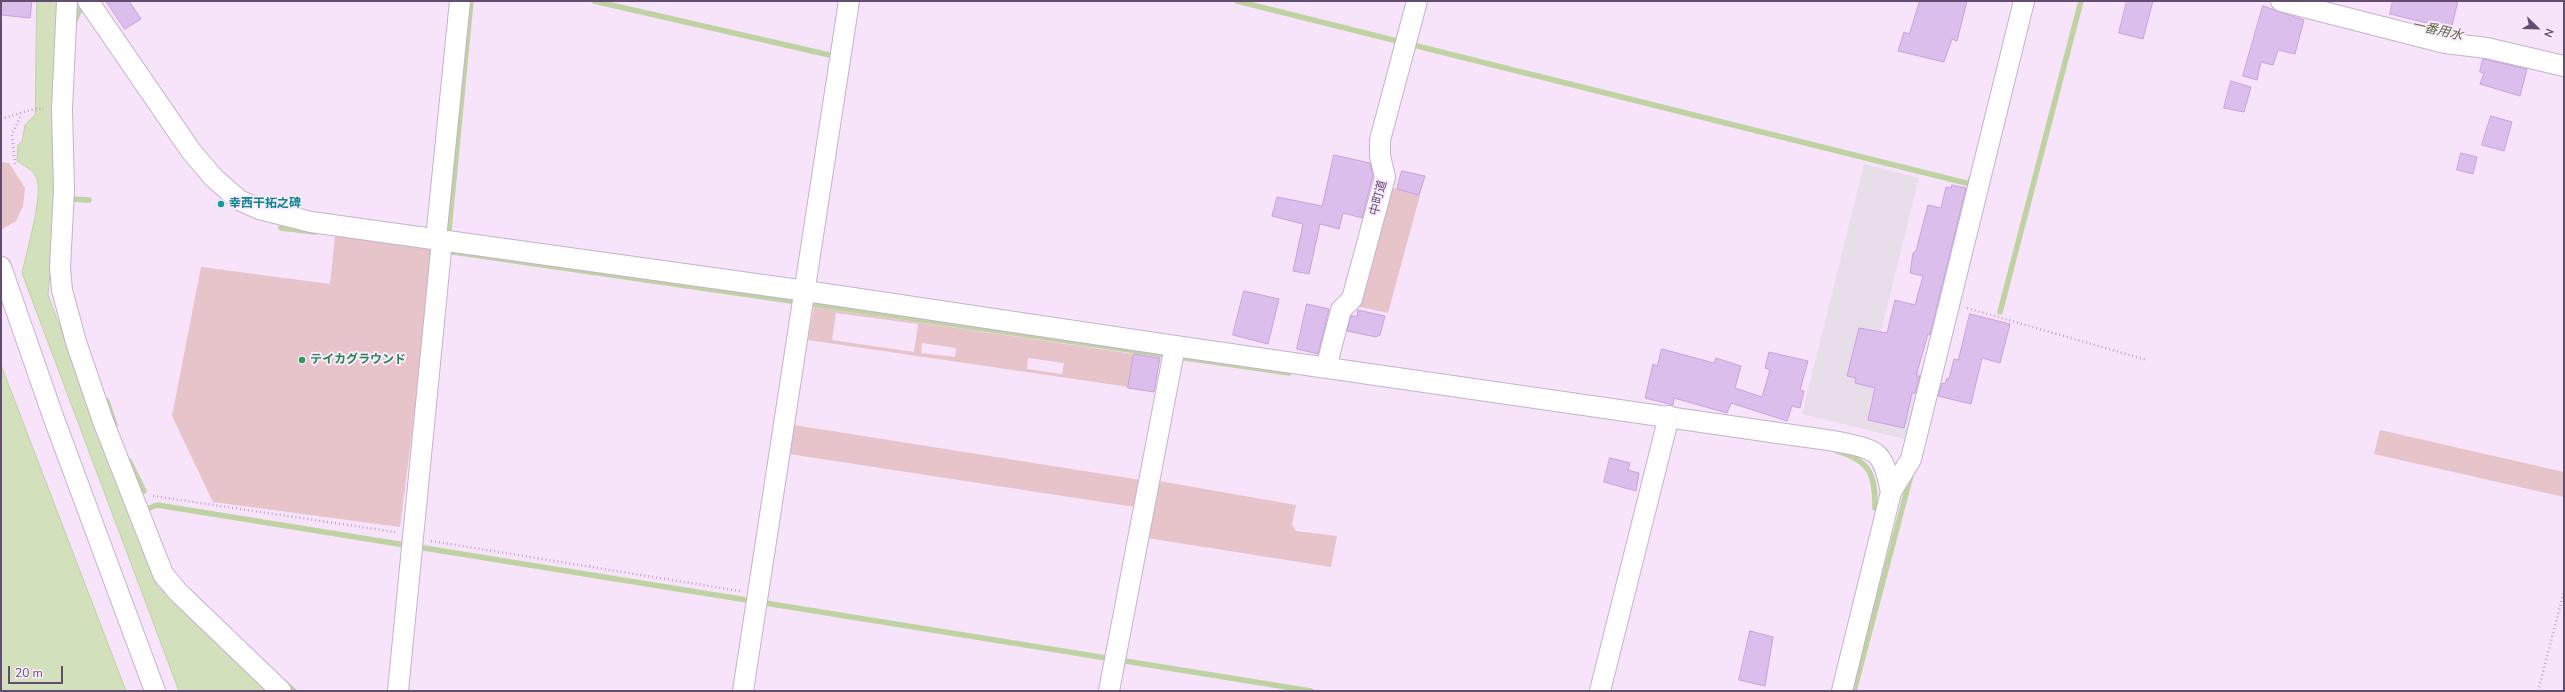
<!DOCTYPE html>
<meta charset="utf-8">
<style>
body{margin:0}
#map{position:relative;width:2565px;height:692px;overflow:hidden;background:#f7e4fa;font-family:"Nunito Sans",sans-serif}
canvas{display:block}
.frame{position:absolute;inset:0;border:2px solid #624c70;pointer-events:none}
.north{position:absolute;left:2517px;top:8px;width:40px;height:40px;-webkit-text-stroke:3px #faeafd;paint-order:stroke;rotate:113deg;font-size:11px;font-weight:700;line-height:16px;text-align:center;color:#624c70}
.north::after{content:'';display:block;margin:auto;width:14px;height:18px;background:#624c70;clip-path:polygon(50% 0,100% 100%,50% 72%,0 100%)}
.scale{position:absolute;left:8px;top:666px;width:55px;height:18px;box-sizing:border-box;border:2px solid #624c70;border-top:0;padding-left:5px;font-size:12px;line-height:14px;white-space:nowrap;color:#624c70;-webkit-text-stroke:3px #faeafd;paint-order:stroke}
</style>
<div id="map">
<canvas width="2565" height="692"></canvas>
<div class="frame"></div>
<div class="north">N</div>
<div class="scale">20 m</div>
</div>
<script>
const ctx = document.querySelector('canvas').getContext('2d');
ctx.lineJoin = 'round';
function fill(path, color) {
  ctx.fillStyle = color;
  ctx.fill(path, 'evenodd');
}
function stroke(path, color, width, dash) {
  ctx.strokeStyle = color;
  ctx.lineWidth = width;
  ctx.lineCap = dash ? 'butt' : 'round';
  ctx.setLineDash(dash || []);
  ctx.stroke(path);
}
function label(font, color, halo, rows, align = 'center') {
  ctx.font = font + ' "Nunito Sans","Noto Sans JP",sans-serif';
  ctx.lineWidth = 4;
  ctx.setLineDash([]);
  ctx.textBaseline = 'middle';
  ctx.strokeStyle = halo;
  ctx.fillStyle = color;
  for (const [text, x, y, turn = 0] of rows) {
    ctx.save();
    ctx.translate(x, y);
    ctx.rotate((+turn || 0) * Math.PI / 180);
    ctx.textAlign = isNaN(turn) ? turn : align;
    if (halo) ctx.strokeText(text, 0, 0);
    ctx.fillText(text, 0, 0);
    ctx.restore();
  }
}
const industrial = new Path2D(`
 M1864,164L1919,178L1874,360L1925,372L1908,440L1802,414Z`);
const green = new Path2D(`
 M1,162L9,163L25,188L23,206L16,221L1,230Z
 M1388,187L1420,195L1388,313L1355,306Z
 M335,236L435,250L400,527L213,502L172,416L201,267L330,284Z
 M814,307L1134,354L1129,387L808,340ZM836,313L918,324L914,352L832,340ZM922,343L956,348L955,357L921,353ZM1028,358L1064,363L1062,374L1027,369Z
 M794,425L1141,480L1135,507L789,454Z
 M2380,430L2564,472V497L2374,454Z
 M1159,481L1296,505L1292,525L1296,531L1337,536L1331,567L1147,538Z`);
const water = new Path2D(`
 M37,1H61L58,184L48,295L156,585L270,691H179L22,273C26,254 43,197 37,179C34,170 25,166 17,161L18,145L22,142L25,125L35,115Z
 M1,365L126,691H1Z`);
const stream = new Path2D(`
 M594,1L834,56
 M1237,1L1970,184L1971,179
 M74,23L80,9
 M72,199L89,200
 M281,228L315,232
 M449,230L471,1
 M446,251L1289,373
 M2000,312L2081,1
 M107,401L115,425
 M1837,451C1871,461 1875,475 1875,508
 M129,461L144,491
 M142,511L157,505L1311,691
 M284,682L294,691
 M1854,691L1911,475`);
const building = new Path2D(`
 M1,1H32L30,18L1,15Z
 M106,1H129L141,19L125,29Z
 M1920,1H1967L1957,41L1952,39L1944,62L1898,51L1904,32L1909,34Z
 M2127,1H2153L2143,39L2119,33Z
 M2393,1H2458L2451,29L2390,14Z
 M2263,6L2304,20L2295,54L2278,50L2273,65L2261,62L2257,80L2243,76Z
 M2483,59L2527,69L2520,96L2480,84L2484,73L2480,72Z
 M2231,81L2251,87L2244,112L2224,108Z
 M2491,116L2512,122L2504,151L2482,145Z
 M2461,153L2477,157L2473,174L2457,170Z
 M1334,155L1370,163L1373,175L1362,218L1343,213L1339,229L1320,224L1309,274L1293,271L1303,224L1272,216L1277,197L1322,206Z
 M1402,171L1425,176L1419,195L1397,189Z
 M1952,185L1966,188L1930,335L1928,334L1916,376H1920L1915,393H1912L1904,428L1868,420L1875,388L1855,383L1856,378L1847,376L1859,328L1887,333L1895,300L1915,305L1923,276L1910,273L1913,253L1916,251L1928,205L1941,208L1946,187L1951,188Z
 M1244,291L1279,299L1268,344L1233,335Z
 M1307,304L1329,309L1318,354L1297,349Z
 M1358,310L1385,316L1380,335L1376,337L1347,331L1351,316H1357Z
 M1970,314L2010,324L2000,363L1982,358L1971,404L1938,396L1942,383L1945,384L1947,378L1949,379L1954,359L1958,360Z
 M1662,349L1714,363L1716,358L1741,366L1735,388L1762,397L1770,370L1765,368L1769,352L1808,361L1800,390L1804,391L1800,408L1792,406L1787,421L1731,403L1727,413L1674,398L1673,405L1645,398L1653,364L1657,366Z
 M1134,354L1160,358L1154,392L1128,388Z
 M1610,458L1630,463L1628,470L1639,473L1636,491L1604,482Z
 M1750,631L1773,637L1765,686L1739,680Z`);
const path = new Path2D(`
 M1,119L34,109H44
 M15,164L12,135L21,115
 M1967,308L2147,360
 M153,496L395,532
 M431,541L740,591
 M2538,691L2564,591`);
const street = new Path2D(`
 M67,1L62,109L64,190L60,267L62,290L76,342L103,421L163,574L178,592L281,691
 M88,1L191,151L213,177L239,200L259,209L311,222L806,291L1175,346L1799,436C1815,438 1864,444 1875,453C1886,461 1888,480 1891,492
 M2281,1L2445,43L2487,48L2564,66
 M436,239L460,1
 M1,267L54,419L155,691
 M1326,368L1341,310L1352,299L1385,177L1380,156V140L1417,1
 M398,691L442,240
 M743,691L849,1
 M1109,691L1175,346
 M1600,691L1669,416
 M1842,691L1891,492L1911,459L2024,1`);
const markers = [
 [221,204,4,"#0f9aa8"],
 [302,360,4,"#2e9e5b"]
];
const streetNames = [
 ["中町道",1379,198,-75]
];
const cultureNames = [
 ["幸西干拓之碑",229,204]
];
const leisureNames = [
 ["テイカグラウンド",310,360]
];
const waterNames = [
 ["一番用水",2437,31,13]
];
fill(industrial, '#e7deea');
fill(green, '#e6c4ca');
fill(water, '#d2e1bb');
stroke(water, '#bfd2a2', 1);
stroke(stream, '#bfd2a2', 5.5);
fill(building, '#dcbeed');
stroke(building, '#c7a0de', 1);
stroke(street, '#c6b1ce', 22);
stroke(path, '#c0a2d1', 2.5, [1, 3]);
stroke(street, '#fff', 20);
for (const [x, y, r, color] of markers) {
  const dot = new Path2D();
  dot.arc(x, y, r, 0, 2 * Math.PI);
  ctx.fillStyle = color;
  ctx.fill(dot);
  stroke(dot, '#faeafd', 1.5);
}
label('12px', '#624c70', '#faeafd', streetNames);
label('bold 12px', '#0d838f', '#faeafd', cultureNames, 'left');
label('bold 12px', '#27864d', '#faeafd', leisureNames, 'left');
label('italic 13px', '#5a6d3e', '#faeafd', waterNames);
</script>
